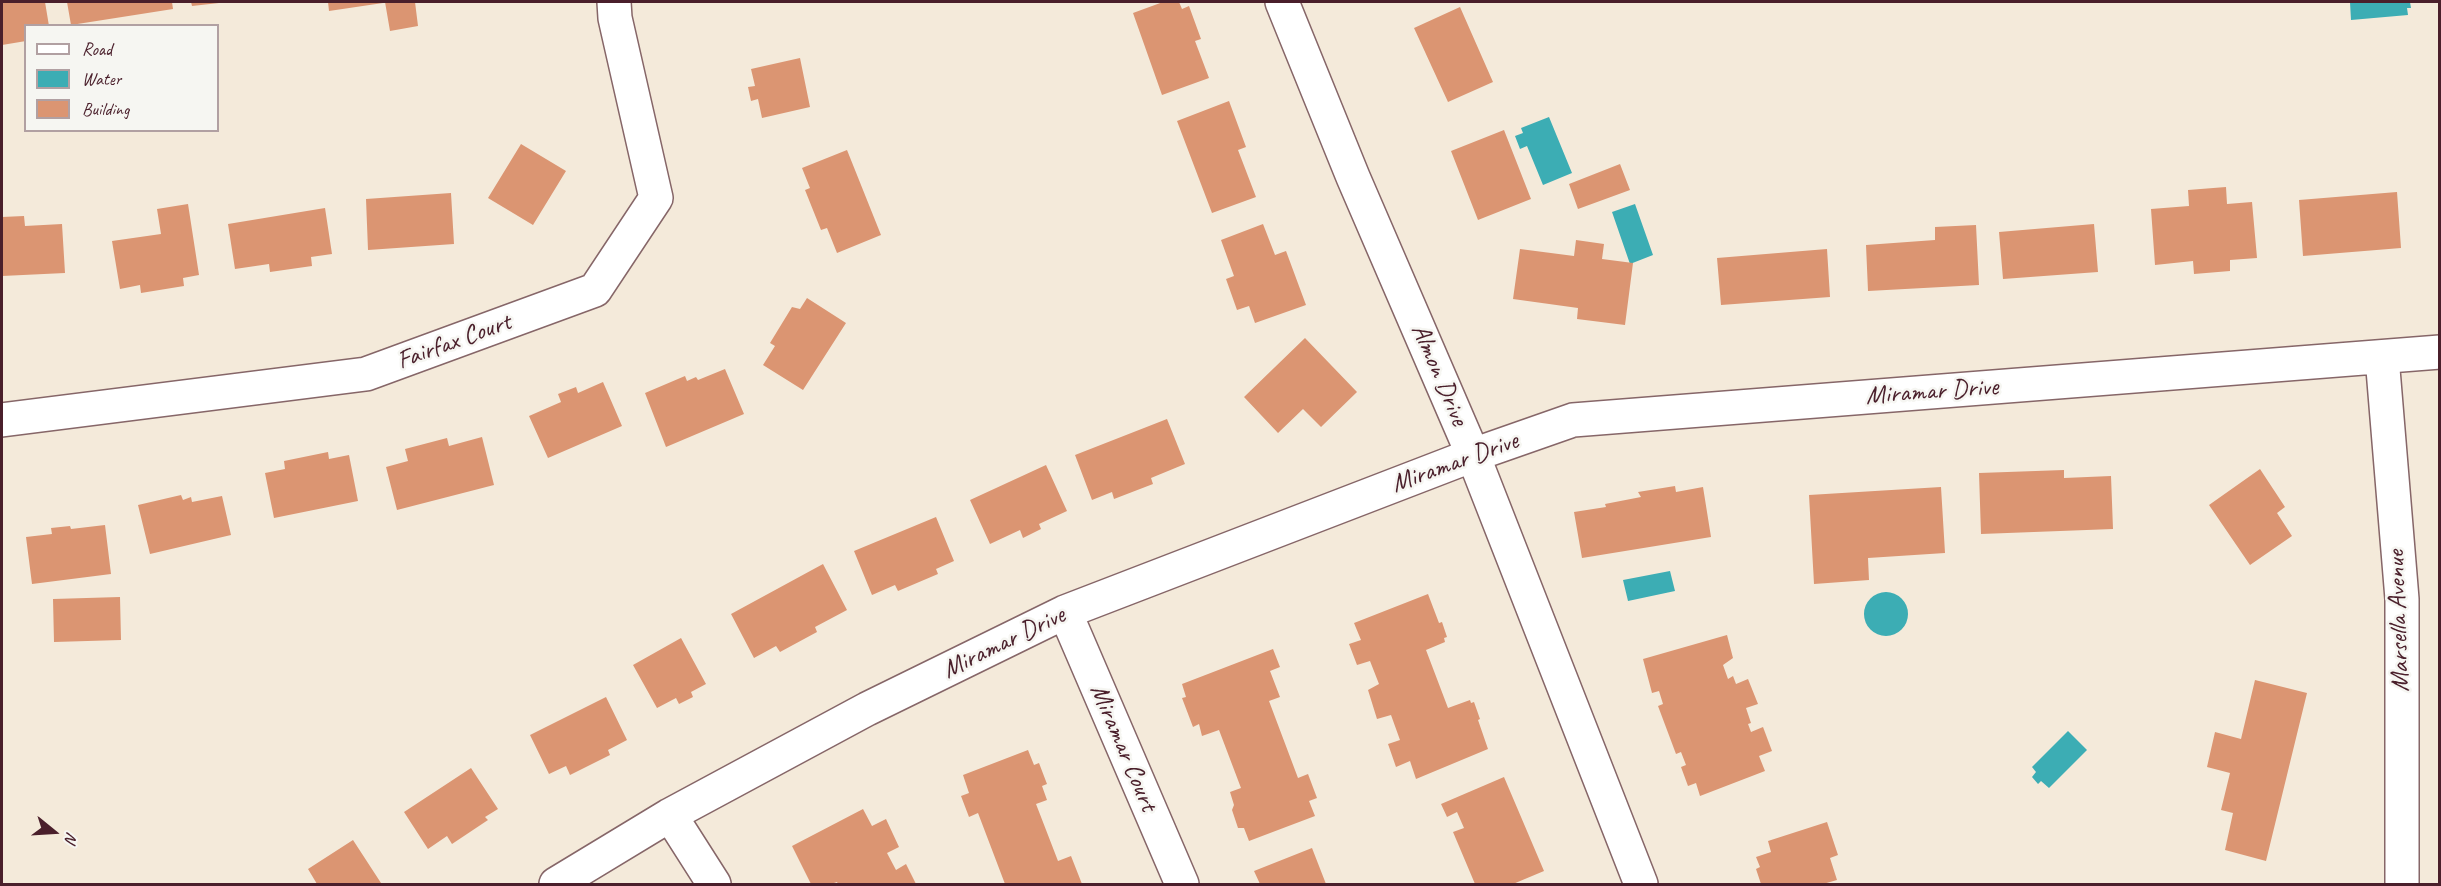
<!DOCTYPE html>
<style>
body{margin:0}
#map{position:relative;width:2441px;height:886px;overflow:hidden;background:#f4eada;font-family:Caveat,sans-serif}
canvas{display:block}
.frame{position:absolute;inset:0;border:3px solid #4a1f2b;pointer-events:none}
.legend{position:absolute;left:24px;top:24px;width:195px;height:108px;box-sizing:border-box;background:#f6f6f2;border:2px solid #b1a0a2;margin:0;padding:8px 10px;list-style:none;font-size:18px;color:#4a1f2b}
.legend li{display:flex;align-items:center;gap:12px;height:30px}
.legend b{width:30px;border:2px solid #b1a0a2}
.north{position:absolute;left:24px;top:802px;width:60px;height:60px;-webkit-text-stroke:4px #f6f6f2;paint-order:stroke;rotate:108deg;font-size:16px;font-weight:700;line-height:24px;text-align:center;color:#4a1f2b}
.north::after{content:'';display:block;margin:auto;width:21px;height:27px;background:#4a1f2b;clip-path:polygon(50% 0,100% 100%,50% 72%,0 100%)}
</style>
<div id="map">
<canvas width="2441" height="886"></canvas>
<div class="frame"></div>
<ul class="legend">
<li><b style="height:8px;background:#fff"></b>Road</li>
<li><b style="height:16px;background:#3cadb4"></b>Water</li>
<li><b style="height:16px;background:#db9572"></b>Building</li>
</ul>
<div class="north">N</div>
</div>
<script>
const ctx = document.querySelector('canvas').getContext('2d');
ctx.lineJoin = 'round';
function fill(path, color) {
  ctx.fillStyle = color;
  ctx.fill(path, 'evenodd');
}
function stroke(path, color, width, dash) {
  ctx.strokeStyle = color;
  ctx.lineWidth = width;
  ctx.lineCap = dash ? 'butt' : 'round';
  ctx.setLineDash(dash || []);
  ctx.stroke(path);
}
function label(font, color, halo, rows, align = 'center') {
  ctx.font = font + ' Caveat,sans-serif';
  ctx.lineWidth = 5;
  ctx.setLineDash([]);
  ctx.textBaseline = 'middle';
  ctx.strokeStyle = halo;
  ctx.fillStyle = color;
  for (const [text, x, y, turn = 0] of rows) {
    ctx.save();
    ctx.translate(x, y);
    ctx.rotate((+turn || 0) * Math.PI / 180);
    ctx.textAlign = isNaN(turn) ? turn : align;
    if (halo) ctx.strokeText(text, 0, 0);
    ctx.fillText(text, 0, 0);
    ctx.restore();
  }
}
const water = new Path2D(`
 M2350,2H2410L2411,8H2407L2408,15L2351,20Z
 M1549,117L1572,173L1543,185L1527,146L1520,149L1515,136L1523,133L1521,128Z
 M1635,204L1653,255L1630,264L1612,212Z
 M1670,571L1675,591L1628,601L1623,580Z
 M1864 614a22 22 0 1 1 44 0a22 22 0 1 1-44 0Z
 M2068,731L2087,750L2049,788L2041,781L2038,784L2032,777L2036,772L2032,767Z`);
const building = new Path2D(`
 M2,2H45L49,26H26V41L2,45Z
 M67,2H172L173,9L71,25Z
 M191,2H219V3L192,6Z
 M328,2H383V3L329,11Z
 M385,2H415L418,26L390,31Z
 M1163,2H1179L1182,9L1189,6L1201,39L1195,41L1209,78L1162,95L1133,13Z
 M1460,7L1493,82L1448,102L1414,28Z
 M800,58L810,107L762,118L758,99L751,101L748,87L755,86L751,69Z
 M1229,101L1246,147L1238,150L1256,197L1212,213L1177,121Z
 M1504,130L1531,199L1478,220L1451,151Z
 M521,144L566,171L533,225L488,198Z
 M847,150L881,235L837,253L827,228L821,230L805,190L810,188L802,168Z
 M1620,164L1630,190L1578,209L1569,184Z
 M2226,187L2227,204L2252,202L2257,258L2230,260V271L2194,274L2193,261L2155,265L2151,209L2189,206L2188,190Z
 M2397,192L2401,248L2303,256L2299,200Z
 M451,193L454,244L368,250L366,199Z
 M188,204L199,275L183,278L184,286L141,293L140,285L120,289L112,241L161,234L157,209Z
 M325,208L332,254L311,257L312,266L270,272L269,264L235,269L228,224Z
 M24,216L25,226L62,224L65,273L2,276V217Z
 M1263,224L1275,255L1286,251L1306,305L1255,323L1249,306L1237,310L1226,279L1234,276L1221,240Z
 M2094,224L2098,272L2003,279L1999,232Z
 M1976,225L1979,285L1868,291L1866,245L1935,240V227Z
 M1576,240L1604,244L1602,259L1633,263L1625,325L1577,319L1578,308L1513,299L1520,249L1574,256Z
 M1827,249L1830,297L1721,305L1717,258Z
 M807,298L846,323L803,390L763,365L775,346L770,343L792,307L800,309Z
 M1305,338L1357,392L1321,427L1303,409L1278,433L1244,397Z
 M725,369L744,414L666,447L645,393L685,376L687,381L696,377L698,380Z
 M603,382L622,426L548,458L529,416L561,402L558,394L576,387L578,393Z
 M1167,419L1185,464L1151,478L1153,484L1114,499L1112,492L1092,500L1075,455Z
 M482,437L494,485L397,510L386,467L408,461L405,449L447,438L449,446Z
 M328,452L329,459L349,455L358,501L274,518L265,473L285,469L284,461Z
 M1046,465L1067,511L1039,524L1041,529L1023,538L1020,530L990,544L970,500Z
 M2260,469L2285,507L2277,513L2292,536L2250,565L2209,505Z
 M2064,470V478L2111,476L2113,529L1981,534L1979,473Z
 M1675,486L1676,492L1703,487L1711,537L1582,558L1574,512L1606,507L1605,504L1641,497L1638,492Z
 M1941,487L1945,553L1868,558L1869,580L1814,584L1809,495Z
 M181,495L183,500L191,497L192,502L222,496L231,535L150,554L138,505Z
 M936,517L954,561L936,569L938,574L898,591L895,585L872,595L854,551Z
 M105,525L111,574L32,584L26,537L52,534L51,528L70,526L71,529Z
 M823,564L847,610L815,627L817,632L780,652L776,646L754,658L731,614Z
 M1428,594L1439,623L1442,622L1447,637L1444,638L1445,642L1426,650L1448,708L1470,700L1471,703L1474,702L1480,719L1478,720L1488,749L1416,779L1410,761L1396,767L1388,744L1400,740L1391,715L1377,719L1368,690L1379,684L1370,661L1357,665L1349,644L1361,640L1354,623Z
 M120,597L121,640L54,642L53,599Z
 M1727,635L1733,658L1723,665L1728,679L1733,676L1736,684L1748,679L1758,704L1746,708L1751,723L1748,724L1751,732L1763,727L1772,751L1759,756L1765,771L1700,796L1696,783L1688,786L1681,767L1686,765L1681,752L1676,754L1658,706L1663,704L1659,691L1652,693L1643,659Z
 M681,638L706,684L691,692L693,697L679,704L676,698L657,708L633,665Z
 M1273,649L1280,667L1270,671L1280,697L1269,701L1298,778L1308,774L1317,798L1309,801L1315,816L1249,841L1244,828H1238L1232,810L1234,805L1230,792L1241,788L1219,730L1202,736L1199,724L1193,727L1182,698L1186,697L1182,684Z
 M2255,680L2307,693L2266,861L2225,850L2233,813L2221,810L2230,773L2207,767L2215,732L2241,739Z
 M606,697L627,740L608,750L610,755L570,775L566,766L549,774L530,735Z
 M1028,750L1034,765L1039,763L1047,784L1042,786L1047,800L1036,804L1058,861L1071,856L1082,884H1005L978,813L969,817L961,796L969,793L963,775Z
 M471,768L498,809L485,817L488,820L452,844L447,836L428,849L404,812Z
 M1504,777L1544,871L1513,884H1475L1453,832L1464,828L1457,812L1447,817L1441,804Z
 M863,809L872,826L886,819L899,847L887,853L896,870L906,864L916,884H838L837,882L831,884H811L792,846Z
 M1827,822L1838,855L1830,858L1837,880L1823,884H1761L1756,869L1760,867L1756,857L1771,852L1768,841Z
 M353,840L381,883L317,884L308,869Z
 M1312,848L1326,884H1260L1254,871Z`);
const minor = new Path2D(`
 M1282,2L1353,177L1473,455L1641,884
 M2382,357L2402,599V884
 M2,420L366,374L595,290L656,198L615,18L614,2
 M1065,612L1182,884
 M670,815L714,884
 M556,884L670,815L867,709L1065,612L1473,455L1573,420L2440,352`);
const streetNames = [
 ["Fairfax Court",454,342,-20],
 ["Almon Drive",1439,375,67],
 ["Miramar Drive",1932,392,-4],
 ["Miramar Drive",1455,463,-20],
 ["Marsella Avenue",2399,621,-92],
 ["Miramar Drive",1004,643,-26],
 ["Miramar Court",1123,748,67]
];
fill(water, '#3cadb4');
fill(building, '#db9572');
stroke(minor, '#866668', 36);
stroke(minor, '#fff', 33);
label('26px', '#4a1f2b', '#f6f6f2', streetNames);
</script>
